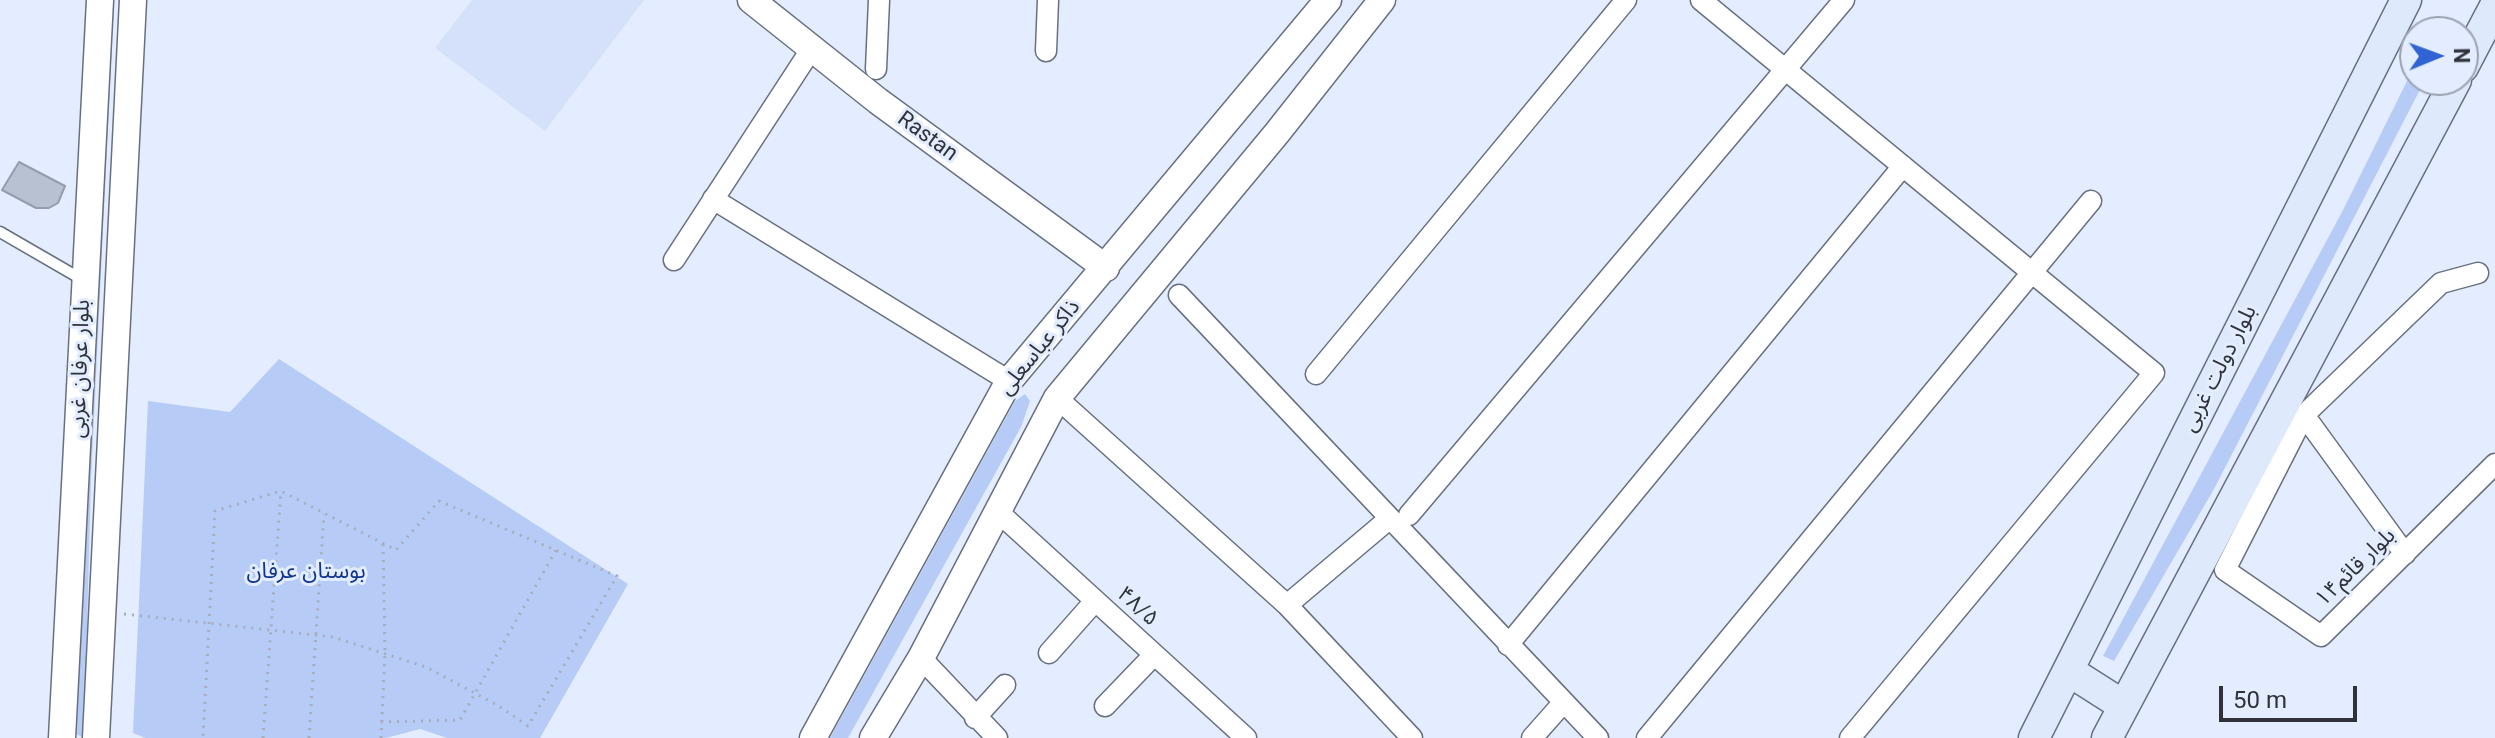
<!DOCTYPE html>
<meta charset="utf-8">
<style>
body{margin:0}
#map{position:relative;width:2495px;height:738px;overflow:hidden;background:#e3edff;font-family:Roboto,sans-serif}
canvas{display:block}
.north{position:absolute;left:2399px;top:16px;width:80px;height:80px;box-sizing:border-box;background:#e3edff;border:2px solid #9ba2b0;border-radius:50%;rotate:89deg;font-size:22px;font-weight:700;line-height:32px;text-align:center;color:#2f3239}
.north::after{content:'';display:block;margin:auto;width:28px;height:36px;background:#3263d2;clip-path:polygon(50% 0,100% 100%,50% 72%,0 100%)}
.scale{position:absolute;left:2219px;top:686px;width:138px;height:36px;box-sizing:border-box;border:4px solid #2f3239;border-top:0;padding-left:10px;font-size:24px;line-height:28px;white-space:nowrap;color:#2f3239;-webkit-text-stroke:6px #e3edff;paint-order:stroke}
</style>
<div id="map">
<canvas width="2495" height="738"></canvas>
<div class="north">N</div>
<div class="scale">50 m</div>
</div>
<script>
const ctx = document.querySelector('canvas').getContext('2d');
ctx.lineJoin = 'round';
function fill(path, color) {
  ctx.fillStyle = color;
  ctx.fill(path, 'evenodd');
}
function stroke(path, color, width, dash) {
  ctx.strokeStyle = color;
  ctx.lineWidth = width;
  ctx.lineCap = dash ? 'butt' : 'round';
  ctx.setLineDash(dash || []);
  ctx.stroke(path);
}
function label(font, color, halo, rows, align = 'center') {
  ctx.font = font + ' Roboto,"Noto Sans Arabic",sans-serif';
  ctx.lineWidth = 6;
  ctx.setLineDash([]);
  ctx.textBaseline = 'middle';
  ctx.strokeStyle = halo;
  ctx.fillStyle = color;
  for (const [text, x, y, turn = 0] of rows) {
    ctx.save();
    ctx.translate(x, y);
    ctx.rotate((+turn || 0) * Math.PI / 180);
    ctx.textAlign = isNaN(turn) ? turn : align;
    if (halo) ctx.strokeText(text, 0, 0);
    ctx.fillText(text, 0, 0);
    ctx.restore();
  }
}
const built = new Path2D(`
 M472,0H644L545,131L435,48Z`);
const green = new Path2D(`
 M107,0H114L91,481L84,738L76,734L84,457Z
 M2415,65V80H2425L2214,489L2114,661L2103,656L2342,212Z
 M279,359L628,584L540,738H447L420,729L386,738H145L133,733L148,401L230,412Z
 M1025,394L1030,401L1021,427L848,738H830L1015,401Z`);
const building = new Path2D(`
 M19,162L65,186L58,203L49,208H36L2,190Z`);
const path = new Path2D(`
 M124,614L333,637L426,667L497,705L528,726L617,576L439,501L396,550L281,491L215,511L203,738
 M381,722L460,720L556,550
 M263,738L281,491
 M309,738L324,514
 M381,738L385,654L383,543`);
const service = new Path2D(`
 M0,232L83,280`);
const minor = new Path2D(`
 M1701,0L2154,373L1850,738
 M1046,51L1048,0
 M876,69L879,0
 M713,199L1009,381
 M674,260L812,48
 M1179,295L1598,738
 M1316,374L1626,0
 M1057,398L1287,605L1412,738
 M2304,415L2225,570L2321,636L2495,464
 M996,510L1246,738
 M1409,515L1844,0
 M2405,554L2304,415L2441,283L2478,273
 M1287,605L1389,519
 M1508,645L1903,166
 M1049,653L1095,601
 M921,658L997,738
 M1105,706L1154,655
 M975,718L1005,685
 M1532,738L1563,703
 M1647,738L2091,201`);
const tertiary = new Path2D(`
 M751,0L878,101L1106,268
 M62,738L100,0
 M96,738L133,0
 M813,738L1009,381L1328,0
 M873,738L921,658L1057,398L1277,133L1382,0`);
const secondary = new Path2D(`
 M2463,67L2495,6
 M2069,671L2124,706
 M2034,738L2406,0
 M2107,738L2456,80`);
const streetNames = [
 ["Rastan",927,137,36],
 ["ذاکر عباسعلی",1040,348,-51],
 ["بلوار عرفان غربی",81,369,-88],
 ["بلوار دولت غربی",2220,369,-63],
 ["بلوار قائم۱۴",2356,568,-44],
 ["۴۸/۵",1137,607,42]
];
const parkNames = [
 ["بوستان عرفان",306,572]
];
fill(built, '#d5e1fa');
fill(green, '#b6ccf6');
fill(building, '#b7c1d2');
stroke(building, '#949dae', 2);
stroke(service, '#687080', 13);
stroke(minor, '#687080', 23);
stroke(tertiary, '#687080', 29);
stroke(secondary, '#687080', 33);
stroke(path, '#a6adbc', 3, [2, 6]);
stroke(service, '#fff', 10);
stroke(minor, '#fff', 20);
stroke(tertiary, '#fff', 26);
stroke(secondary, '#dfe9fc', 30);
label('22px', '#2f3239', '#e3edff', streetNames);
label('22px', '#10358d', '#e3edff', parkNames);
</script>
